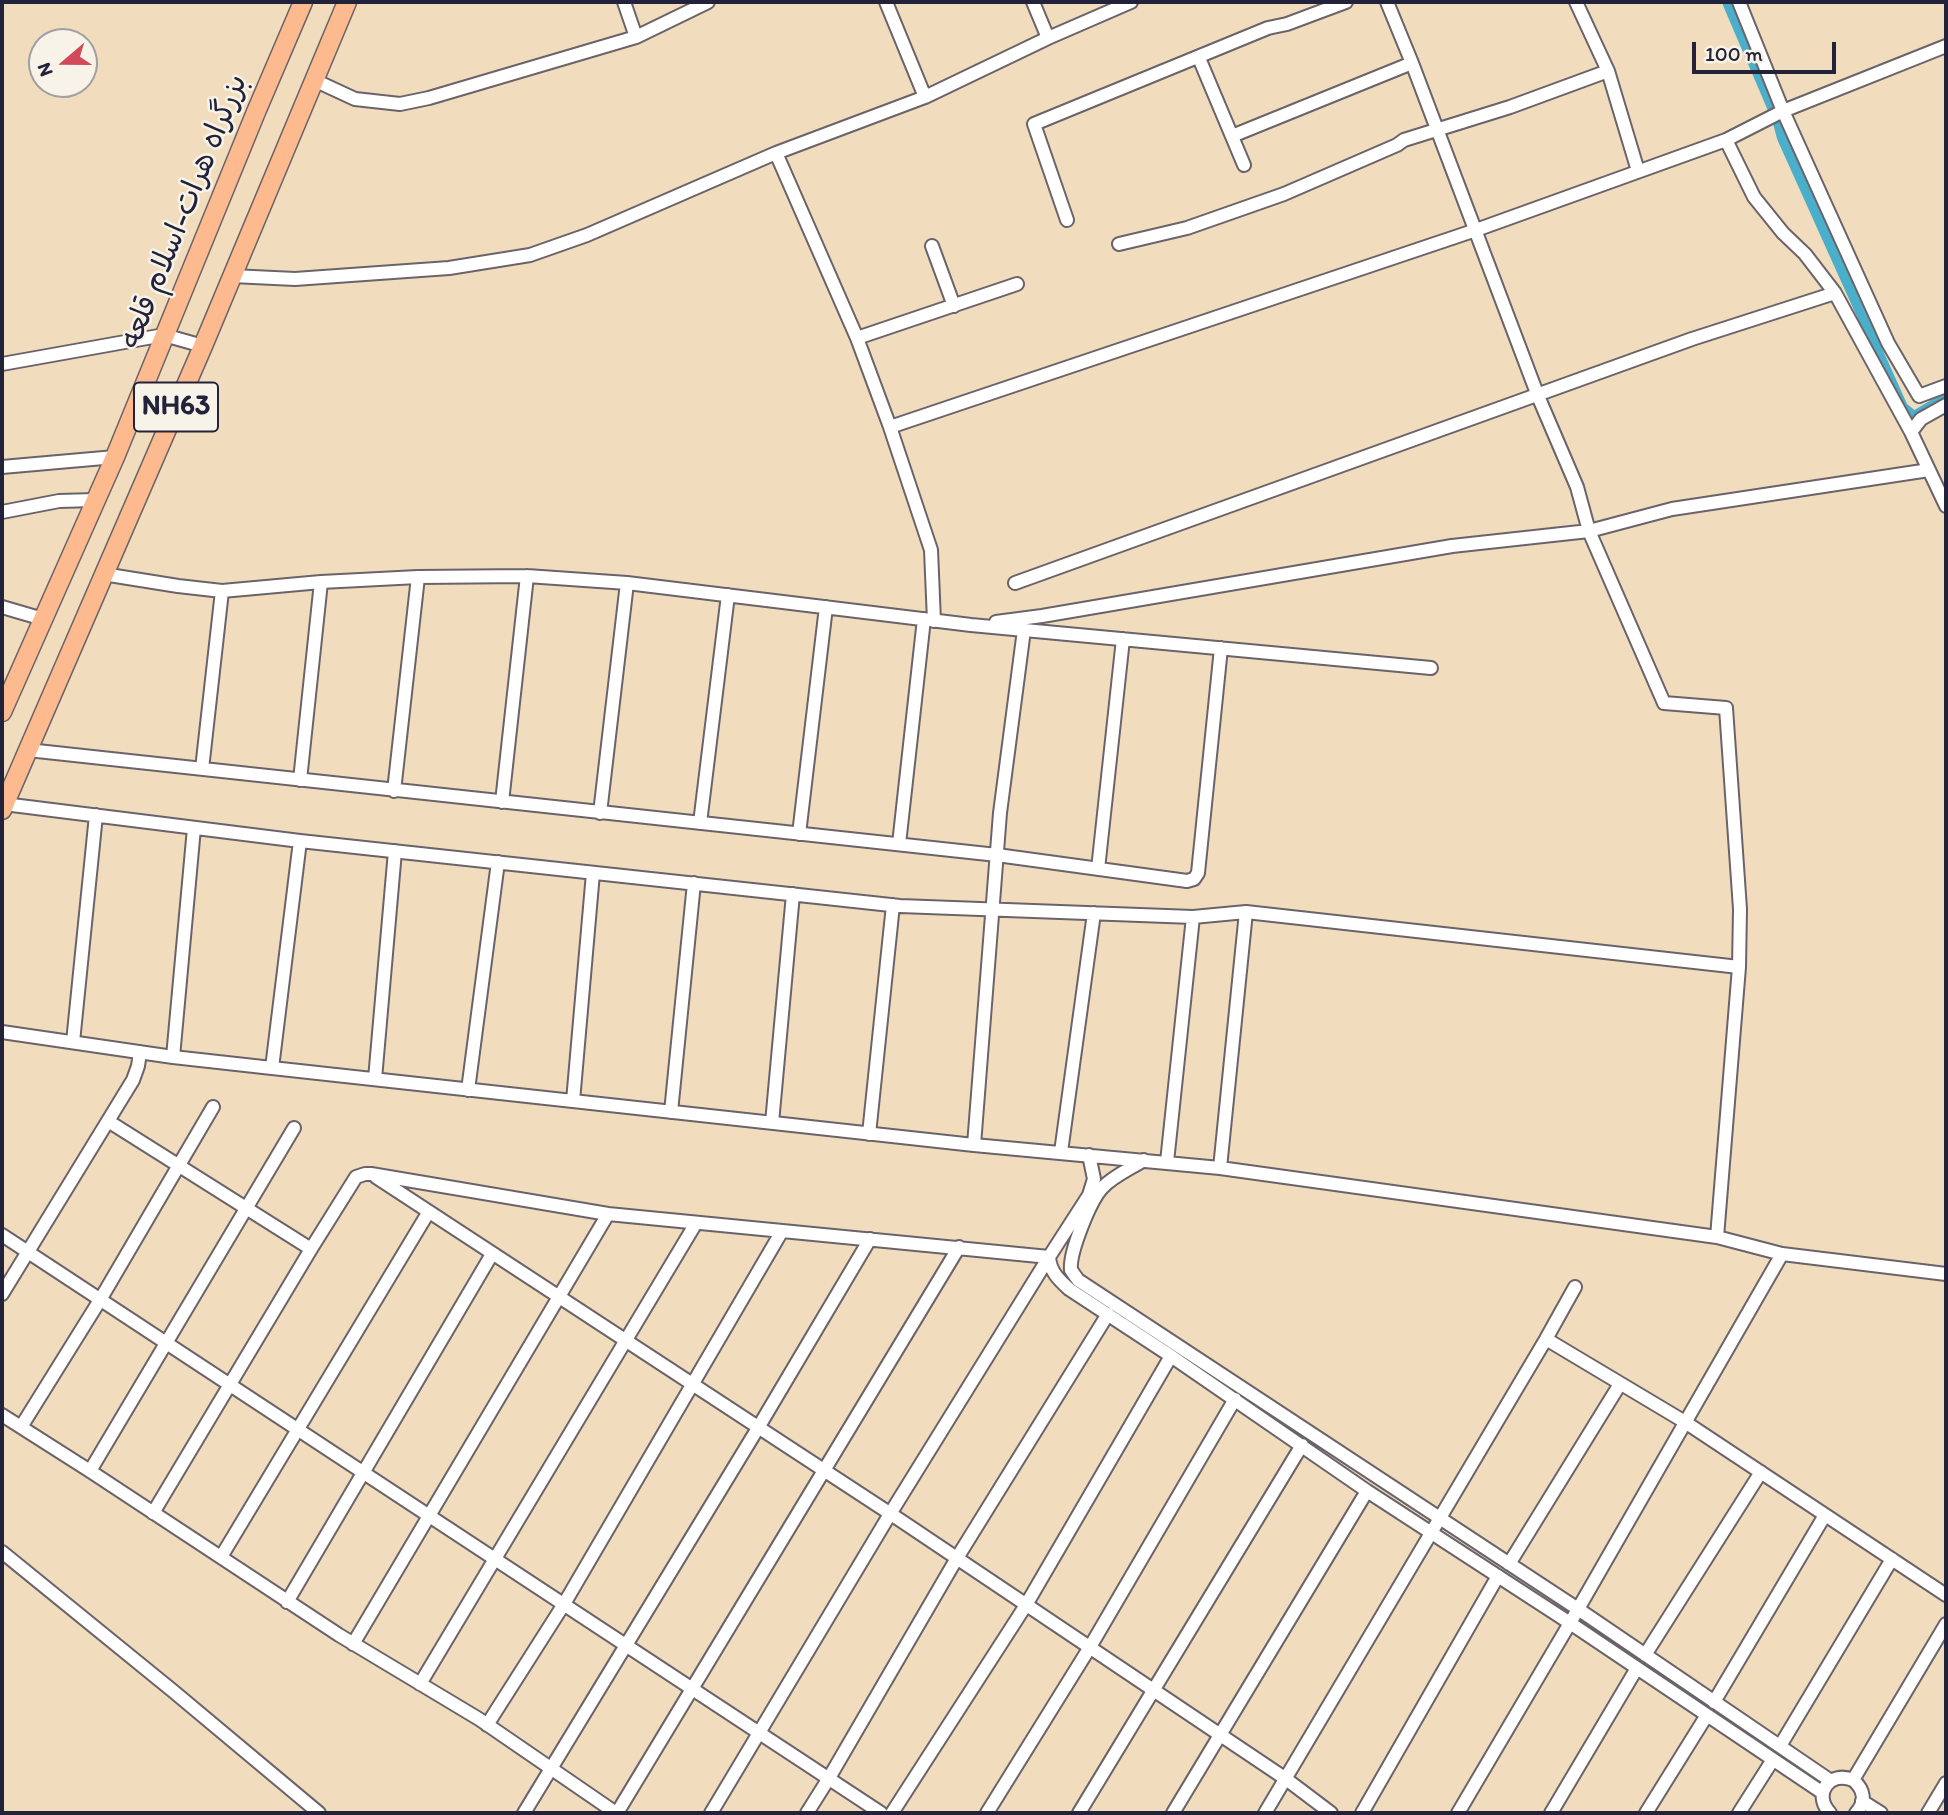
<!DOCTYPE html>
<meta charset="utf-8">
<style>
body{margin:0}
#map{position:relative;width:1948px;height:1815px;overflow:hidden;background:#f1ddbe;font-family:Itim,sans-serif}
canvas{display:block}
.frame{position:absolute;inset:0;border:4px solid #22223b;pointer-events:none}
.north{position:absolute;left:28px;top:28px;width:70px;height:70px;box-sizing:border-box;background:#f7f3e8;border:2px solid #a29fa3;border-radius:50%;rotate:250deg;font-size:19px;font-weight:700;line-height:28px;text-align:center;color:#22223b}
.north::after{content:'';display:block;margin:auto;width:24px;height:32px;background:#d1495b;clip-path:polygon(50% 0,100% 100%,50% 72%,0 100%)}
.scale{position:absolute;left:1692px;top:42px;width:144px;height:32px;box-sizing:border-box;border:4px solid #22223b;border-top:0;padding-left:9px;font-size:21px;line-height:24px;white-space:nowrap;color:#22223b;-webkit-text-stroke:5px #f7f3e8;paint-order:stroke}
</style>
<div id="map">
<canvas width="1948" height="1815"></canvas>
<div class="frame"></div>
<div class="north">N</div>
<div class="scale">100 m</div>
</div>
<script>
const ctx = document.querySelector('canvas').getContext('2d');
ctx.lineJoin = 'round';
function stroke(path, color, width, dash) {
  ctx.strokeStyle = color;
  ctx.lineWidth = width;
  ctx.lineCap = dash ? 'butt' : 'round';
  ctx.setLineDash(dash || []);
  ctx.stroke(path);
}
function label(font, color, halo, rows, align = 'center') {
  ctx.font = font + ' Itim,"Playpen Sans Arabic",sans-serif';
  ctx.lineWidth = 5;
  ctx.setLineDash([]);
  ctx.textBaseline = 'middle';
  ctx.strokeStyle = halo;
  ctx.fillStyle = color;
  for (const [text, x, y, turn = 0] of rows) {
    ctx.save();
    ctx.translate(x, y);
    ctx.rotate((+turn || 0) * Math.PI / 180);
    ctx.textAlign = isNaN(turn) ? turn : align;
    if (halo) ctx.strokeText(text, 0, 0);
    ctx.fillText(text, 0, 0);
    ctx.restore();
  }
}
const canal = new Path2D(`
 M1727,2L1777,119L1782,138L1903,407L1914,416L1946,397`);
const minor = new Path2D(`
 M624,2L636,37
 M886,2L925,97
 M1033,2L1048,38
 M1387,2L1412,63L1538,396L1577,487L1589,531L1664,703L1726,708L1740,909L1739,967L1717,1237
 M1576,2L1608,71L1638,171
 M1739,2L1783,111L1888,343L1919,396L1946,386
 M1199,58L1244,165
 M314,80L355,99L400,104L429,98L636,37L708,2
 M1232,136L1412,63
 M1726,140L1754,197L1783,233L1805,254L1835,293L1911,432L1946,506
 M776,153L857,338L890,427L931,550L934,621
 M1067,220L1034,124L1268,28L1287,24L1346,2
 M1119,244L1187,228L1284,194L1397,145L1404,140L1510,107L1608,71
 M932,246L954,306
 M232,276L295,279L449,268L530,255L587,235L776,153L925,97L1048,38L1131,2
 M857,338L1017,284
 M2,364L164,335L203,346
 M890,427L1476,230L1726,140L1783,111L1946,46
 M1911,432L1921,419L1946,405
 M2,467L115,457
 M2,512L59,501L95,500
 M103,574L178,586L222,591L321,582L418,577L527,576L627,583L971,625L1431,668
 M1015,583L1692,339L1835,293
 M2,607L43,619
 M996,622L1042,616L1452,546L1589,531L1672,509L1929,470
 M28,750L997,855L1187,881L1194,879L1198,873L1221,648
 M202,769L222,591
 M300,780L321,582
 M394,791L418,577
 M502,802L527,576
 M4,804L300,841L900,906L1193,917L1246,912L1739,967
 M600,813L627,583
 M700,823L728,595
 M799,834L826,607
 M899,844L924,619
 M1098,869L1123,639
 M2,1032L173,1057L272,1068L974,1145L1220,1168L1717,1237L1782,1254L1946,1274
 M73,1042L96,815
 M173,1057L194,828
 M272,1068L300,841
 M375,1079L395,851
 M468,1090L498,862
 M573,1101L593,873
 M671,1112L694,883
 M108,1121L311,1249
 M772,1123L793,894
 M869,1134L893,905
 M974,1145L1000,813L1024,630
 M1061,1152L1094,913
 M1089,1155L1094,1179L1089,1195L1049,1257C1050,1271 1058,1279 1069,1289L1171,1356L1367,1491L1570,1623L1823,1793
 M1144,1160C1130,1169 1113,1176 1102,1188C1090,1201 1069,1253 1071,1270L1078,1280L1578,1609L1831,1781
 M1167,1162L1193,917
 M1220,1168L1246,912
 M376,1177L900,1520L1286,1779L1331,1813
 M2,1235L881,1813
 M2,1294L133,1080L138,1066L140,1052
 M1546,1339L1685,1422L1946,1595
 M2,1415L90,1471L339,1635L479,1719L616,1813
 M21,1427L100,1300L213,1107
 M90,1471L294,1128
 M153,1513L311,1249L356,1177L365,1174H371L608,1214L1049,1257L890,1514L711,1813
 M2,1552L173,1691L319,1813
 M221,1557L428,1213
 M1509,1564L1620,1384
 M287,1602L492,1254
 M353,1644L608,1214
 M1645,1655L1761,1472
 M420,1684L696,1223
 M1714,1702L1825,1515
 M487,1725L564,1604L782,1231
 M1780,1746L1892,1559
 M1853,1780L1946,1624
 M1862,1801L1881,1813
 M524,1813L758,1428L870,1239
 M617,1813L959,1247
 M807,1813L829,1778L957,1558L1108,1314
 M892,1813L1026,1605L1171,1356
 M987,1813L1090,1647L1235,1399
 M1079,1813L1302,1445
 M1173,1813L1367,1491
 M1265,1813L1546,1339L1575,1287
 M1362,1813L1498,1576
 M1458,1813L1570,1623L1782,1254
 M1551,1813L1637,1668
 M1646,1813L1707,1715
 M1739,1813L1772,1761
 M1830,1813C1812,1794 1830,1770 1853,1780C1865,1790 1866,1802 1856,1813
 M1928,1813L1946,1783`);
const highway = new Path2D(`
 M2,712L115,457L256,112L303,2
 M2,810L203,346L347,2`);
const shields = [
 [176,407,84]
];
const shieldNames = [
 ["NH63",176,407]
];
const streetNames = [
 ["بزرگراه هرات-اسلام قلعه",185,212,-68]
];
stroke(canal, '#4aafca', 10);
stroke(minor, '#6a6369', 16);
stroke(highway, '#6a6369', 21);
stroke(minor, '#fff', 12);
stroke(highway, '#fcba8e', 18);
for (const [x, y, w] of shields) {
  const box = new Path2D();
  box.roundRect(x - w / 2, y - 24.5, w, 49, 5);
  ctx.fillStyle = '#f7f3e8';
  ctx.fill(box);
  stroke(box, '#22223b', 2);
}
label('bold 28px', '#22223b', null, shieldNames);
label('30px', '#22223b', '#f7f3e8', streetNames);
</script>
